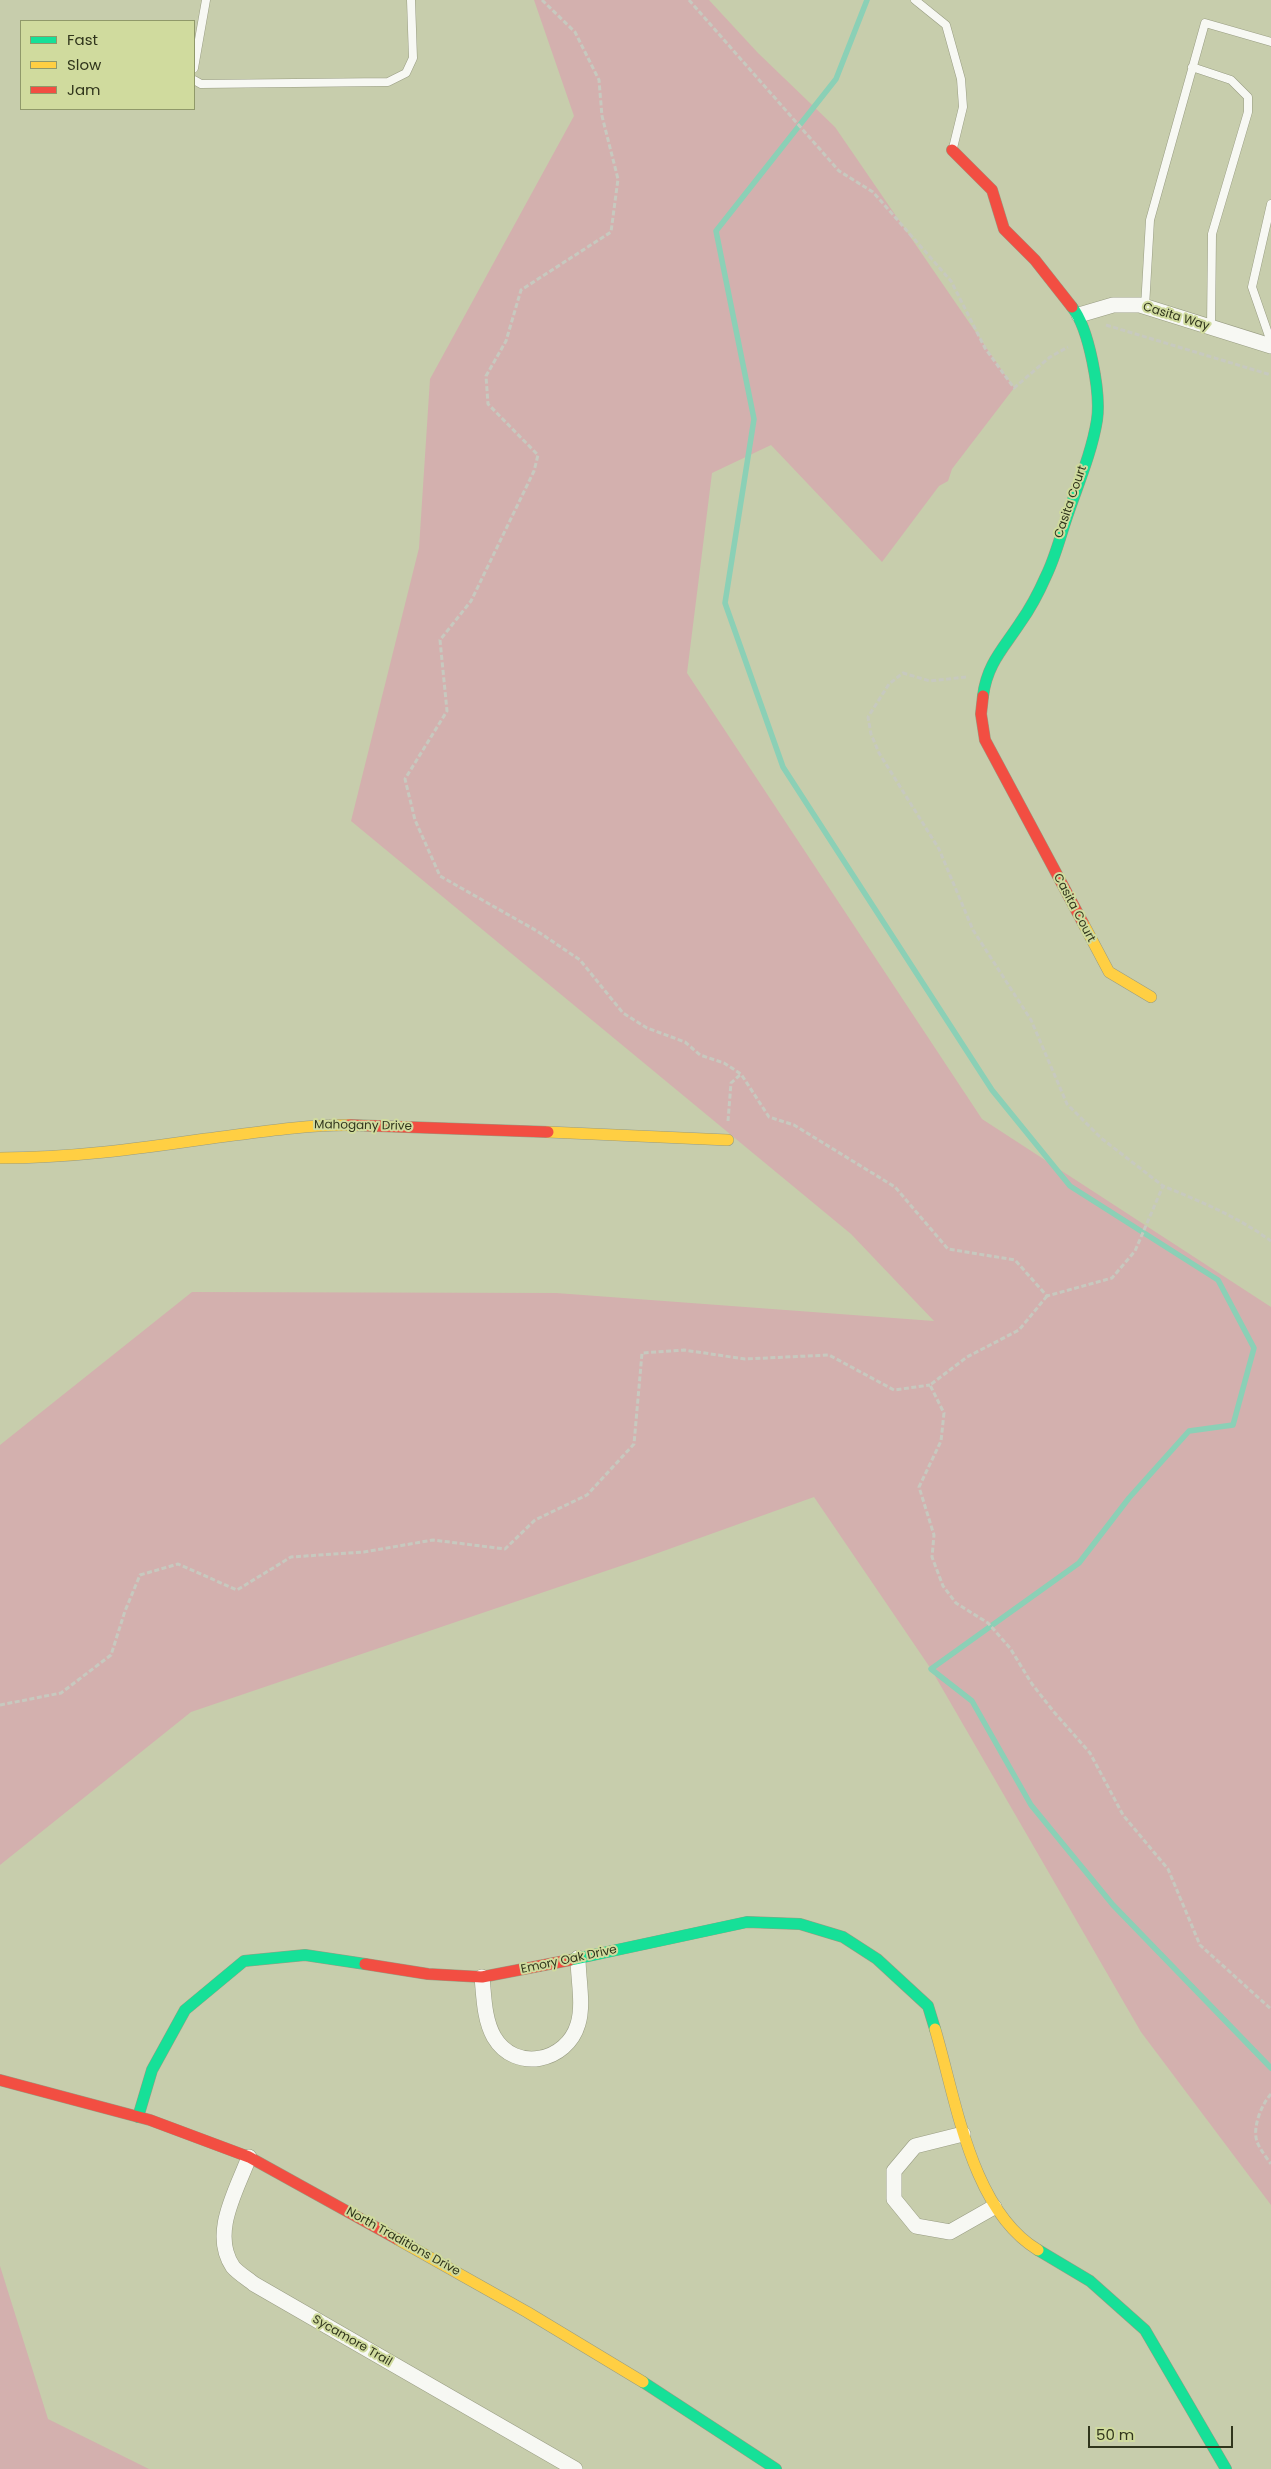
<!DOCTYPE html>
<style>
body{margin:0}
#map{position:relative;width:1271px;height:2469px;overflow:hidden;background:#c7cdac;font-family:Poppins,sans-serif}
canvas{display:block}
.legend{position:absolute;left:20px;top:20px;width:175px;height:90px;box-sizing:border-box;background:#d0db9e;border:1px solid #90996a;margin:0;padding:6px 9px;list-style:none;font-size:15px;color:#30351c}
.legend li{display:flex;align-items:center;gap:10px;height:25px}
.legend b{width:25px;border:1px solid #90996a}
.scale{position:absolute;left:1088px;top:2426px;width:145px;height:22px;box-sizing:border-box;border:2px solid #30351c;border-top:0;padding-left:6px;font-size:15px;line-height:18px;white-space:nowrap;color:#30351c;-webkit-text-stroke:4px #d0db9e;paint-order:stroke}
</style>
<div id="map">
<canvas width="1271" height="2469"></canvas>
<ul class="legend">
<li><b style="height:6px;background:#16e098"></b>Fast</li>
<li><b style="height:6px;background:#ffcf43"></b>Slow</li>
<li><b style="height:6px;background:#f24e42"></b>Jam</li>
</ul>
<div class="scale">50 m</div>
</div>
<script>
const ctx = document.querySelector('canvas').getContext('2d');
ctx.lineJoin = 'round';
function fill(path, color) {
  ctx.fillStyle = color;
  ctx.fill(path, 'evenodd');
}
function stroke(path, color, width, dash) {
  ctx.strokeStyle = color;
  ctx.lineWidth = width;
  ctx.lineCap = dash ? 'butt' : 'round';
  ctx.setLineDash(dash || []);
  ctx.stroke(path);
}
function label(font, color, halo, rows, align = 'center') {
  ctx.font = font + ' Poppins,sans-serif';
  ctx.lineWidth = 4;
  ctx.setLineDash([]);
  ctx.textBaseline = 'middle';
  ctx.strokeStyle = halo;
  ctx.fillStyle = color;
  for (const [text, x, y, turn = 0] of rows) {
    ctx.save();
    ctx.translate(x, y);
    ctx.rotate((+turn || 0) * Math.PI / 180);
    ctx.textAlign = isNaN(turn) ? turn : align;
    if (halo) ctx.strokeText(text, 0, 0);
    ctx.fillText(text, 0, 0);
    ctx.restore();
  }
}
const green = new Path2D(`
 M534,0H709L758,53L835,127L1014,388L952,469L948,481L939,486L882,562L771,445L712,473L687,673L982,1119L1271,1307V2205L1141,2032L931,1669L814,1497L644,1558L191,1712L0,1865V1445L192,1292L556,1293L934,1321L851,1234L351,821L419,548L430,379L574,116Z
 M0,2266L48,2419L149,2469H0Z`);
const stream = new Path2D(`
 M867,0L836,79L716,231L754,419L725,603L783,767L992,1090L1070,1186L1218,1280L1254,1348L1233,1425L1189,1431L1129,1498L1079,1563L931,1669L972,1701L1031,1805L1113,1905L1271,2068`);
const path = new Path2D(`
 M542,0L575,32L599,80L602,116L618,179L611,232L521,290L506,341L486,376L488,404L538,455L534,471L471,601L440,640L447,711L405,779L415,820L440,876L537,931L580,960L623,1013L647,1028L685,1042L700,1055L724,1063L741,1074L769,1117L794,1125L895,1187L948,1249L1015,1260L1047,1296L1112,1278L1135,1251L1163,1186C1200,1201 1238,1217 1271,1241
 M689,0L839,171L873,192L951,281L985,348L1014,388L1050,357L1068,347
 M1106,325L1271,375
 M966,677L930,681L903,673L889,684L868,717L871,734L879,753L939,849L973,930L1031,1020L1067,1104L1101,1138L1163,1186
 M728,1121L731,1083L741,1074
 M1047,1296L1019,1330L967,1357L930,1385L944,1413L941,1441L919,1487L934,1535L932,1557L943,1586L956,1603L988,1623L1010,1648L1032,1684L1054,1712L1090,1753L1123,1815L1168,1869L1200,1945L1271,2009
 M0,1705L61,1693L111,1655L125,1611L140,1575L178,1564L237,1590L291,1557L364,1552L433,1540L505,1549L535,1520L587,1495L634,1444L642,1353L684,1350L745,1359L829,1355L894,1390L930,1385
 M1271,2094C1261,2105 1251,2130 1258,2144C1261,2151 1267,2158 1271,2164`);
const lane = new Path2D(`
 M915,0L946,25L961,79L963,107L953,148
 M1192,67L1231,80L1248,97V112L1212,234L1211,328
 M194,68L206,0
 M194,80L201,84L388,82L406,73L413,58L411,0
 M1271,204L1252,287L1271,342
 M1145,307L1150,220L1205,23L1271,42`);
const street = new Path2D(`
 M1079,315L1113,305H1140L1271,346
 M482,1977C484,1997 484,2019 494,2037C515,2073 567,2062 578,2024C584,2005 578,1978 578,1958
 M963,2134L915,2146L894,2171V2199L916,2226L950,2232L994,2207
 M249,2157C237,2190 210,2233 233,2267C238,2273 248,2279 254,2284L575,2469`);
const fast = new Path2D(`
 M983,696C987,664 1003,649 1020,623C1030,609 1039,592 1046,576C1056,556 1061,533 1069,511C1079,482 1092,451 1097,420C1101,393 1089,328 1072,307
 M570,1960L747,1922L800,1924L843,1937L877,1959L928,2006L935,2029
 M138,2117L152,2070L185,2010L244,1961L305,1955L365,1964
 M1038,2250L1090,2281L1145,2330L1226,2469
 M643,2382L776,2469`);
const slow = new Path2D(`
 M1083,923L1109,972L1151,997
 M548,1132L728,1140
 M0,1158C69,1158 136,1149 205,1139C253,1133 300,1125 349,1125
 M935,2029C956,2099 971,2210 1038,2250
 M397,2239L527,2312L643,2382`);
const jam = new Path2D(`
 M952,150L992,190L1004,229L1035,260L1072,307
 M983,696L981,714L985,740L1083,923
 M349,1125L548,1132
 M365,1964L428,1974L482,1977L570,1960
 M0,2080L150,2120L249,2157L397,2239`);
const streetNames = [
 ["Casita Way",1176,317,17],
 ["Casita Court",1071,502,-71],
 ["Casita Court",1074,908,62],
 ["Mahogany Drive",363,1126,1],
 ["Emory Oak Drive",569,1960,-12],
 ["North Traditions Drive",403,2242,29],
 ["Sycamore Trail",352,2341,30]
];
fill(green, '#d3b0ae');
stroke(stream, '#8bd0b6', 5.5);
stroke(lane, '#989c82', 9);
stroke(street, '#989c82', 16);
stroke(fast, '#989c82', 12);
stroke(slow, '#989c82', 12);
stroke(jam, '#989c82', 12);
stroke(path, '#c7c9bf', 3, [5, 2.5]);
stroke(lane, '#f7f8f3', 8);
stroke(street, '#f7f8f3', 15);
stroke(fast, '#16e098', 11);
stroke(slow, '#ffcf43', 11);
stroke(jam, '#f24e42', 11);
label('12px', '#30351c', '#d0db9e', streetNames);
</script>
